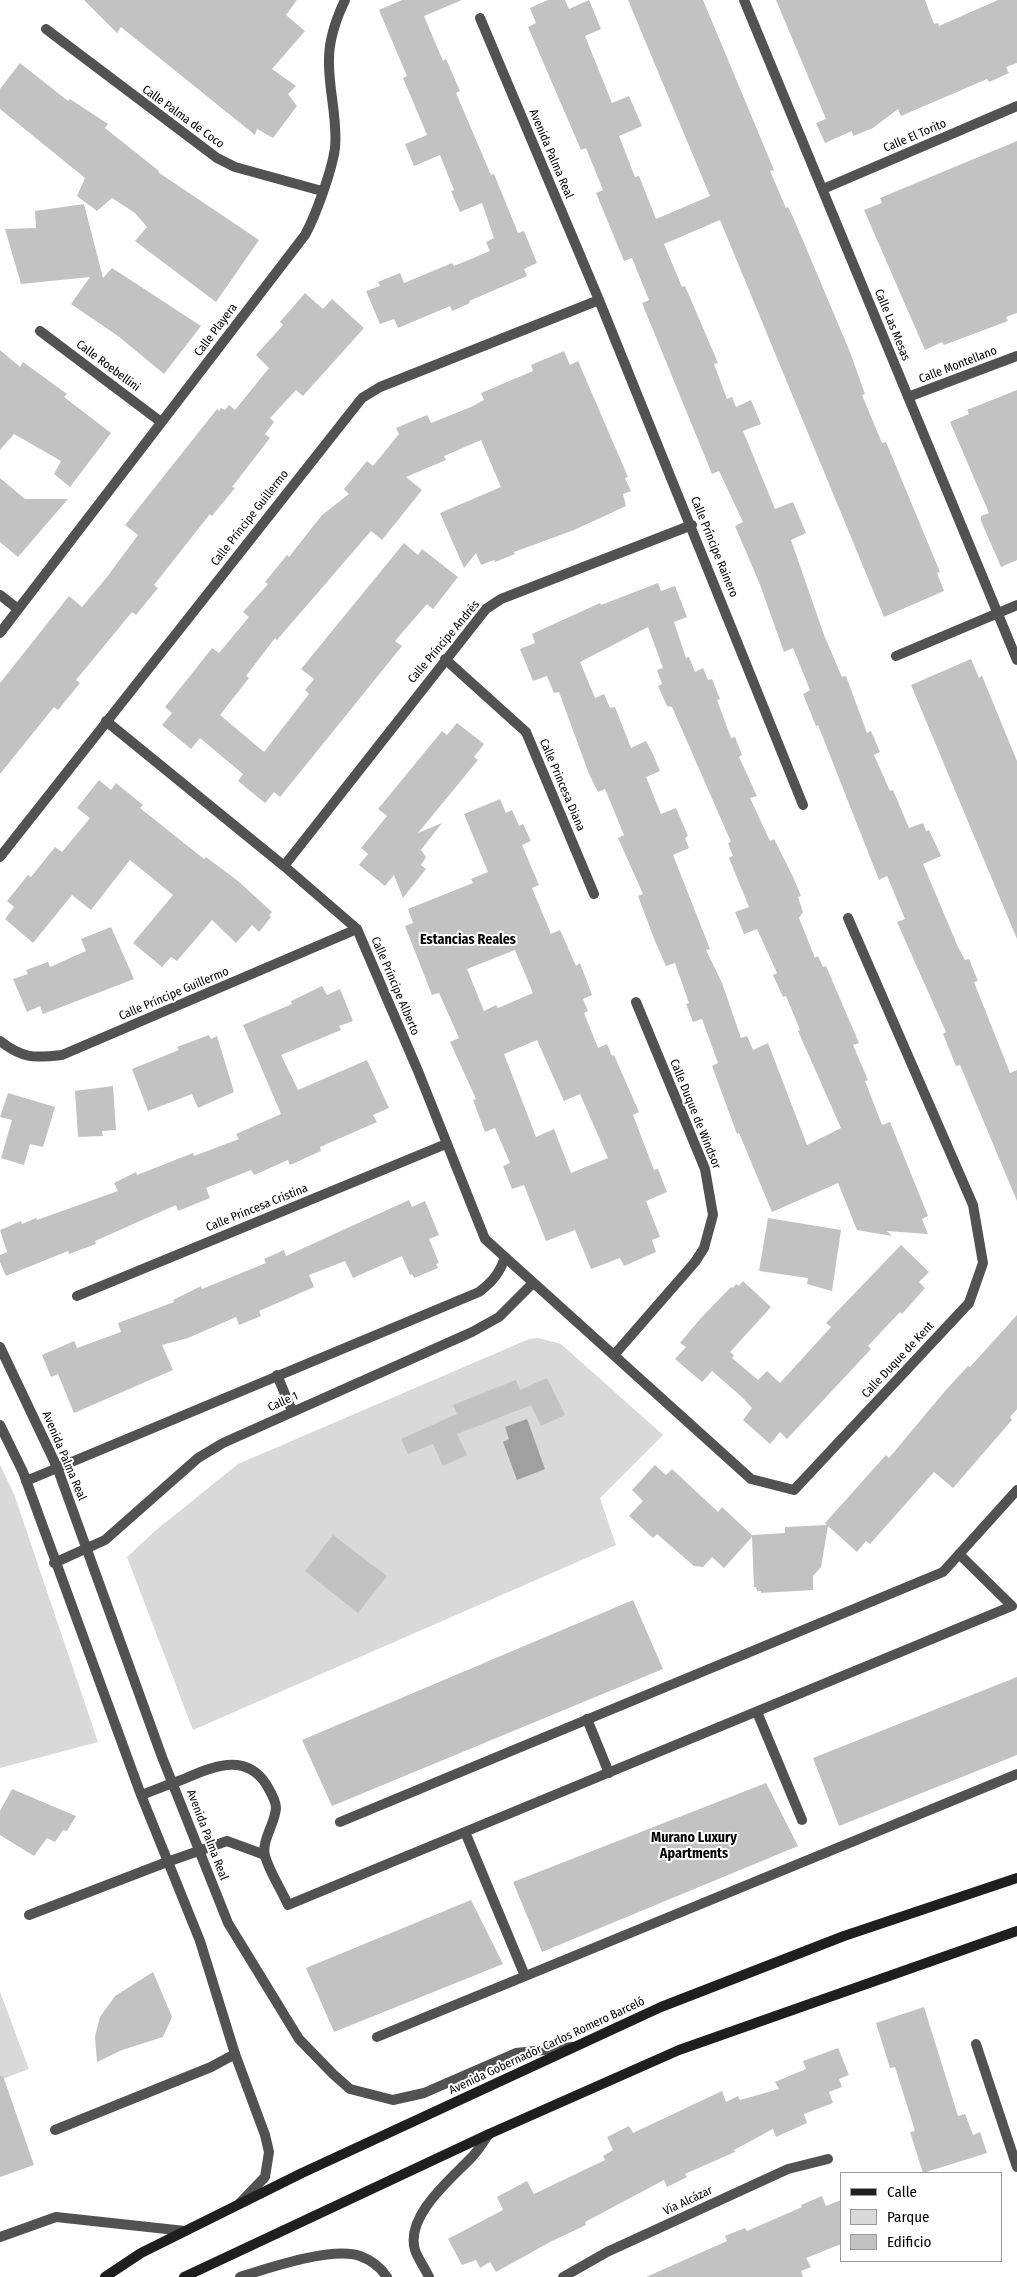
<!DOCTYPE html>
<meta charset="utf-8">
<style>
body{margin:0}
#map{position:relative;width:1017px;height:2277px;overflow:hidden;background:#fff;font-family:"Fira Sans Condensed",sans-serif}
canvas{display:block}
.legend{position:absolute;left:840px;top:2172px;width:162px;height:90px;box-sizing:border-box;background:#fff;border:1px solid #999;margin:0;padding:6px 9px;list-style:none;font-size:15px;color:#000}
.legend li{display:flex;align-items:center;gap:10px;height:25px}
.legend b{width:25px;border:1px solid #999}
</style>
<div id="map">
<canvas width="1017" height="2277"></canvas>
<ul class="legend">
<li><b style="height:6px;background:#1f1f1f"></b>Calle</li>
<li><b style="height:14px;background:#d9d9d9"></b>Parque</li>
<li><b style="height:14px;background:#c2c2c2"></b>Edificio</li>
</ul>
</div>
<script>
const ctx = document.querySelector('canvas').getContext('2d');
ctx.lineJoin = 'round';
function fill(path, color) {
  ctx.fillStyle = color;
  ctx.fill(path, 'evenodd');
}
function stroke(path, color, width, dash) {
  ctx.strokeStyle = color;
  ctx.lineWidth = width;
  ctx.lineCap = dash ? 'butt' : 'round';
  ctx.setLineDash(dash || []);
  ctx.stroke(path);
}
function label(font, color, halo, rows, align = 'center') {
  ctx.font = font + ' "Fira Sans Condensed",sans-serif';
  ctx.lineWidth = 4;
  ctx.setLineDash([]);
  ctx.textBaseline = 'middle';
  ctx.strokeStyle = halo;
  ctx.fillStyle = color;
  for (const [text, x, y, turn = 0] of rows) {
    ctx.save();
    ctx.translate(x, y);
    ctx.rotate((+turn || 0) * Math.PI / 180);
    ctx.textAlign = isNaN(turn) ? turn : align;
    if (halo) ctx.strokeText(text, 0, 0);
    ctx.fillText(text, 0, 0);
    ctx.restore();
  }
}
const green = new Path2D(`
 M538,1338L561,1344L663,1435L600,1498L616,1545L193,1730L127,1557L155,1531L238,1464L529,1339Z
 M0,1465L14,1494L98,1742L0,1768Z
 M0,1992L29,2069L0,2080Z`);
const water = new Path2D(`
 M527,1419L545,1469L517,1480L503,1442L509,1439L505,1427Z`);
const building = new Path2D(`
 M84,0H297L286,15L305,31L272,69L296,86L288,94L297,106L273,138L257,129L255,135L121,27L117,33Z
 M402,0H462L424,16L443,61L446,59L460,91L456,93L491,175L494,174L518,233L524,231L537,263L524,269L527,276L469,301L470,303L452,311L450,306L398,328L394,319L380,324L366,291L380,286L378,282L400,273L404,283L452,263L454,266L490,251L486,242L494,238L482,203L460,212L451,191L454,190L440,155L414,166L405,144L427,135L403,78L407,76L379,10Z
 M548,0H565L569,9L589,0L601,29L585,36L612,103L629,96L642,126L619,136L635,177L639,176L656,219L710,196L628,0H703L774,170L770,171L786,208L788,207L793,217L850,352L865,394L862,395L882,443L886,442L940,572L937,573L944,591L884,617L720,220L664,244L682,287L685,286L718,363L714,364L727,399L732,397L736,407L751,400L761,424L743,431L775,509L793,502L806,533L791,540L824,635L842,677L846,676L867,733L871,731L880,752L874,755L890,791L893,790L909,828L923,823L926,831L929,830L941,856L923,864L958,947L965,960L969,959L978,981L974,982L1010,1073L1017,1070V1201L960,1065L956,1066L943,1034L946,1032L897,922L905,919L887,876L879,880L818,725L816,726L803,694L810,690L793,648L784,652L759,582L735,526L743,522L719,471L712,474L642,303L649,300L632,258L624,261L596,193L603,190L586,148L581,150L528,27L536,23L530,8Z
 M776,0H925L934,24L938,23L939,26L998,0H1017V63L1006,67L1009,73L989,82L987,79L901,116L898,109L873,128L853,136L852,131L825,143L816,123L826,119Z
 M20,63L68,101L70,99L108,124L105,128L159,171L158,172L259,240L216,302L135,241L147,227L135,213L112,198L97,211L77,196L85,178L0,109V89Z
 M1017,141V313L1006,317L1008,321L944,345L942,342L925,350L864,210L882,203L880,198Z
 M84,204L103,278L112,268L201,326L164,374L118,336L71,304L90,277L21,284L5,229L36,228L35,211Z
 M305,293L323,309L332,299L364,328L303,396L296,390L270,418L274,422L265,434L270,438L232,487L235,488L212,516L210,514L154,585L158,588L136,615L132,612L76,680L80,683L58,710L54,707L0,774V683L69,596L82,607L107,577L138,535L125,525L217,409L219,411L221,408L225,410L229,405L235,410L269,368L256,355L283,325L280,322Z
 M0,350L20,367L23,362L67,394L64,397L111,433L70,487L54,474L61,461L14,434L0,450Z
 M564,351L570,365L578,361L628,477L625,478L631,491L623,494L626,506L574,530L514,552L515,554L495,562L494,560L481,565L476,553L464,568L440,513L501,487L481,440L444,456L446,460L406,477L422,490L382,540L371,531L277,640L275,638L246,676L249,678L220,715L264,752L309,694L305,690L314,679L301,669L404,543L418,555L422,549L458,577L433,609L427,604L395,641L402,646L280,797L274,792L265,803L238,781L243,774L200,738L191,749L162,725L172,713L165,707L190,676L212,648L219,653L249,617L243,612L268,584L265,582L287,555L289,557L322,515L349,494L344,489L367,461L373,466L399,434L396,428L427,415L431,423L471,407L484,400L481,393L533,371L531,365Z
 M1017,390V560L1001,567L981,521V516L989,513L950,422L969,414L967,410Z
 M0,478L25,499H68L18,557L0,542Z
 M658,583L661,591L675,586L687,617L674,622L686,658L689,657L695,672L703,668L708,680L712,679L720,699L717,700L731,738L735,737L742,755L739,757L757,796L750,798L770,841L774,839L793,877L801,896L798,897L803,912L799,918L815,958L818,956L823,967L826,966L859,1043L853,1045L868,1080L865,1081L882,1125L890,1122L928,1216L922,1219L928,1234L887,1231L892,1236L857,1230L838,1183L772,1212L739,1133L737,1134L712,1066L718,1063L702,1019L693,1022L686,1004L689,1003L675,963L666,966L655,941L638,896L643,894L618,838L624,835L605,789L598,792L589,774L559,692L554,693L547,676L533,681L520,649L535,643L532,634L600,603L601,605ZM648,627L663,668L657,670L662,684L658,686L667,706L672,707L731,842L728,843L733,856L729,858L749,907L735,912L744,934L757,929L777,973L773,975L783,997L786,996L800,1030L798,1031L841,1128L807,1145L768,1043L753,1050L747,1036L741,1038L722,983L706,950L710,949L673,855L689,848L685,838L688,836L676,808L661,814L646,777L660,771L653,754L646,741L631,748L615,707L610,708L604,694L595,698L580,662Z
 M971,659L979,678L982,676L1017,761V939L911,685Z
 M457,723L484,744L474,757L478,760L418,833L442,823L421,850L426,857L421,865L426,869L403,898L394,875L385,886L359,865L368,854L361,848L387,816L378,809L442,731L447,735Z
 M99,780L111,790L116,783L143,805L140,808L204,859L206,857L238,881L272,912L269,915L271,917L259,932L252,925L236,943L212,920L177,961L171,957L162,967L133,943L173,895L130,860L91,910L72,895L33,943L5,919L14,907L7,901L28,875L31,877L55,847L62,852L90,818L77,808Z
 M500,799L506,813L512,810L519,826L523,824L531,841L522,845L539,885L532,888L551,934L560,930L576,966L580,963L592,995L583,999L588,1011L584,1013L598,1048L607,1044L612,1056L614,1055L639,1112L633,1115L654,1170L658,1169L667,1192L646,1201L660,1237L652,1240L656,1252L624,1266L620,1258L591,1269L575,1230L546,1241L524,1185L512,1189L503,1166L510,1163L495,1128L485,1132L473,1100L476,1099L450,1042L459,1038L439,993L432,995L405,926L413,923L408,909L473,883L471,879L488,872L464,814ZM515,950L533,993L498,1008L496,1005L484,1011L467,969ZM537,1040L564,1101L580,1094L608,1158L571,1173L554,1129L536,1137L504,1054Z
 M111,927L134,979L43,1014L40,1006L27,1012L13,979L28,974L26,970L48,962L50,967L86,951L81,939Z
 M322,986L327,995L340,989L353,1021L339,1026L341,1030L281,1055L298,1090L367,1060L389,1108L373,1115L377,1122L320,1147L321,1151L290,1165L288,1160L254,1175L251,1170L206,1188L210,1198L178,1211L176,1205L95,1241L96,1244L69,1254L68,1251L6,1276L0,1262V1255L7,1252L0,1230L21,1221L22,1224L36,1218L37,1220L118,1191L114,1183L136,1172L137,1175L193,1153L194,1156L239,1139L236,1134L281,1114L243,1025L292,1004L291,1001Z
 M209,1035L211,1039L217,1036L234,1092L198,1108L192,1094L148,1111L132,1069L179,1050L177,1047Z
 M113,1086L116,1130L102,1131L103,1136L78,1137L75,1091Z
 M8,1093L55,1107L43,1147L30,1144L24,1165L1,1158L12,1120L0,1117Z
 M409,1200L412,1207L425,1201L439,1235L429,1239L439,1263L436,1264L438,1268L414,1278L412,1274L410,1275L402,1256L353,1278L345,1261L309,1275L314,1287L259,1311L261,1316L239,1325L236,1317L188,1338L162,1345L173,1370L74,1413L58,1374L51,1377L42,1355L74,1341L77,1348L121,1332L118,1323L174,1302L173,1300L201,1286L202,1289L266,1263L264,1259L284,1250L286,1256Z
 M768,1218L841,1230L832,1291L807,1284L808,1278L759,1271Z
 M901,1245L929,1272L919,1282L925,1288L902,1314L900,1312L868,1346L871,1349L787,1439L780,1432L770,1444L743,1420L752,1408L743,1398L712,1371L702,1382L675,1359L686,1347L680,1343L700,1319L731,1287L733,1288L736,1284L739,1286L743,1281L771,1307L730,1352L734,1355L732,1358L758,1380L767,1371L780,1383L831,1327L826,1323Z
 M1017,1315V1409L1010,1417L1012,1420L953,1488L934,1472L870,1544L866,1541L857,1552L828,1526L821,1567L813,1576V1590L761,1593V1591H757L756,1587H754L752,1537L724,1568L712,1557L703,1567L694,1566L657,1534L653,1538L629,1516L643,1501L632,1490L655,1465L666,1475L672,1469L718,1512L722,1507L752,1535L785,1533V1527L827,1525L825,1523L886,1455L889,1458L945,1391L968,1366L970,1367Z
 M547,1378L565,1415L541,1426L531,1405L457,1434L467,1455L443,1466L433,1444L408,1454L401,1439L457,1414L453,1405L516,1380L520,1390Z
 M333,1535L387,1576L358,1613L305,1571Z
 M633,1600L663,1669L332,1806L302,1740Z
 M1017,1677V1755L839,1826L813,1758Z
 M766,1783L798,1846L542,1952L513,1882Z
 M12,1789L76,1816L67,1831L63,1830L55,1842L47,1838L34,1856L0,1835V1811Z
 M471,1900L503,1964L334,2032L306,1968Z
 M153,1972L172,2017L163,2037L122,2050L97,2062L95,2037L100,2017L115,1996Z
 M924,2007L958,2116L965,2114L973,2135L980,2132L987,2153L923,2173L910,2132L915,2131L895,2067L890,2068L876,2023Z
 M838,2048L849,2075L839,2079L842,2087L829,2092L833,2103L804,2114L807,2123L776,2137L773,2129L734,2150L735,2152L685,2174L687,2177L667,2187L664,2180L585,2222L586,2225L552,2241L496,2272L490,2262L480,2268L476,2260L462,2265L448,2239L503,2210L497,2197L527,2181L534,2194L605,2160L603,2156L613,2150L607,2137L629,2126L633,2133L722,2091L726,2102L738,2096L740,2100L779,2089L775,2082L806,2069L803,2061Z
 M0,2076H3L34,2165L0,2177Z
 M822,2196L826,2206L841,2200V2244L806,2258L811,2267L801,2271L803,2277H646L727,2241L725,2236L745,2228L747,2231L802,2207L801,2205Z`);
const lane = new Path2D(`
 M277,1375L292,1411
 M29,1915L167,1862
 M55,2130L211,2067L235,2054
 M0,2237L56,2217L185,2231`);
const street = new Path2D(`
 M744,0L1017,660
 M480,18L599,300L803,805
 M46,29L217,158L235,167L322,191
 M823,189L1017,106
 M40,331L161,422
 M908,397L1017,356
 M0,595L18,609
 M0,633L305,235C316,215 332,170 335,148C338,118 328,89 329,59C329,38 336,19 345,0
 M896,656L1017,605
 M445,659L526,732L594,894
 M106,721L284,866L357,929L418,1071L485,1239L751,1479L794,1490L969,1303L983,1263L973,1205L848,918
 M0,857L362,398L380,387L599,300
 M284,866L486,609L501,599L692,525
 M0,1041C23,1059 34,1058 62,1055L357,929
 M77,1296L446,1144
 M0,1347L57,1467L162,1757L228,1923L299,2039L333,2074L350,2089L393,2100L424,2093L516,2053L572,2047
 M614,1355L695,1262L704,1248L713,1215L705,1169L636,1002
 M0,1425L23,1472L141,1795L200,1941L235,2054L265,2135L269,2152L265,2177L239,2204
 M26,1481L479,1292C492,1282 500,1273 505,1257
 M54,1563L105,1540L198,1458L223,1443L472,1332L499,1317L533,1283
 M757,1712L802,1820
 M587,1719L609,1773
 M141,1795C155,1790 169,1784 184,1779C211,1767 245,1752 266,1784C270,1791 276,1800 276,1808C275,1824 261,1841 265,1856C270,1873 281,1889 288,1905L1012,1606L959,1554
 M340,1822L943,1572L1017,1490
 M465,1832L525,1976
 M167,1862L227,1841L265,1855
 M377,2037L1017,1774
 M976,2044L1017,2167
 M240,2277C268,2268 333,2246 360,2256C371,2260 381,2268 387,2277
 M429,2277C425,2268 418,2259 415,2250C405,2216 451,2179 471,2158C478,2151 483,2142 489,2134
 M563,2277L607,2252L788,2169L828,2159`);
const secondary = new Path2D(`
 M105,2277L141,2253L302,2173L661,2007L844,1936L1017,1878
 M184,2277L489,2134L679,2050L1017,1931`);
const streetNames = [
 ["Calle Palma de Coco",183,117,36],
 ["Calle El Torito",915,136,-23],
 ["Avenida Palma Real",551,154,67],
 ["Calle Las Mesas",892,325,68],
 ["Calle Playera",216,330,-53],
 ["Calle Montellano",958,365,-21],
 ["Calle Roebellini",108,366,37],
 ["Calle Príncipe Guillermo",250,518,-52],
 ["Calle Príncipe Rainero",714,547,68],
 ["Calle Príncipe Andrés",444,642,-50],
 ["Calle Princesa Diana",562,785,67],
 ["Calle Príncipe Alberto",395,986,67],
 ["Calle Príncipe Guillermo",174,994,-23],
 ["Calle Duque de Windsor",695,1114,68],
 ["Calle Princesa Cristina",257,1208,-22],
 ["Calle Duque de Kent",898,1360,-47],
 ["Calle 1",283,1402,-24],
 ["Avenida Palma Real",64,1456,67],
 ["Avenida Palma Real",207,1835,69],
 ["Avenida Gobernador Carlos Romero Barceló",547,2046,-25],
 ["Vía Alcázar",688,2201,-25]
];
const neighbourhoodNames = [
 ["Estancias Reales",468,940],
 ["Murano Luxury",694,1838],
 ["Apartments",694,1854]
];
fill(green, '#d9d9d9');
fill(water, '#a0a0a0');
fill(building, '#c2c2c2');
stroke(lane, '#525252', 10);
stroke(street, '#525252', 10);
stroke(secondary, '#1f1f1f', 10);
label('12px', '#000', '#fff', streetNames);
label('bold 14px', '#000', '#fff', neighbourhoodNames);
</script>
